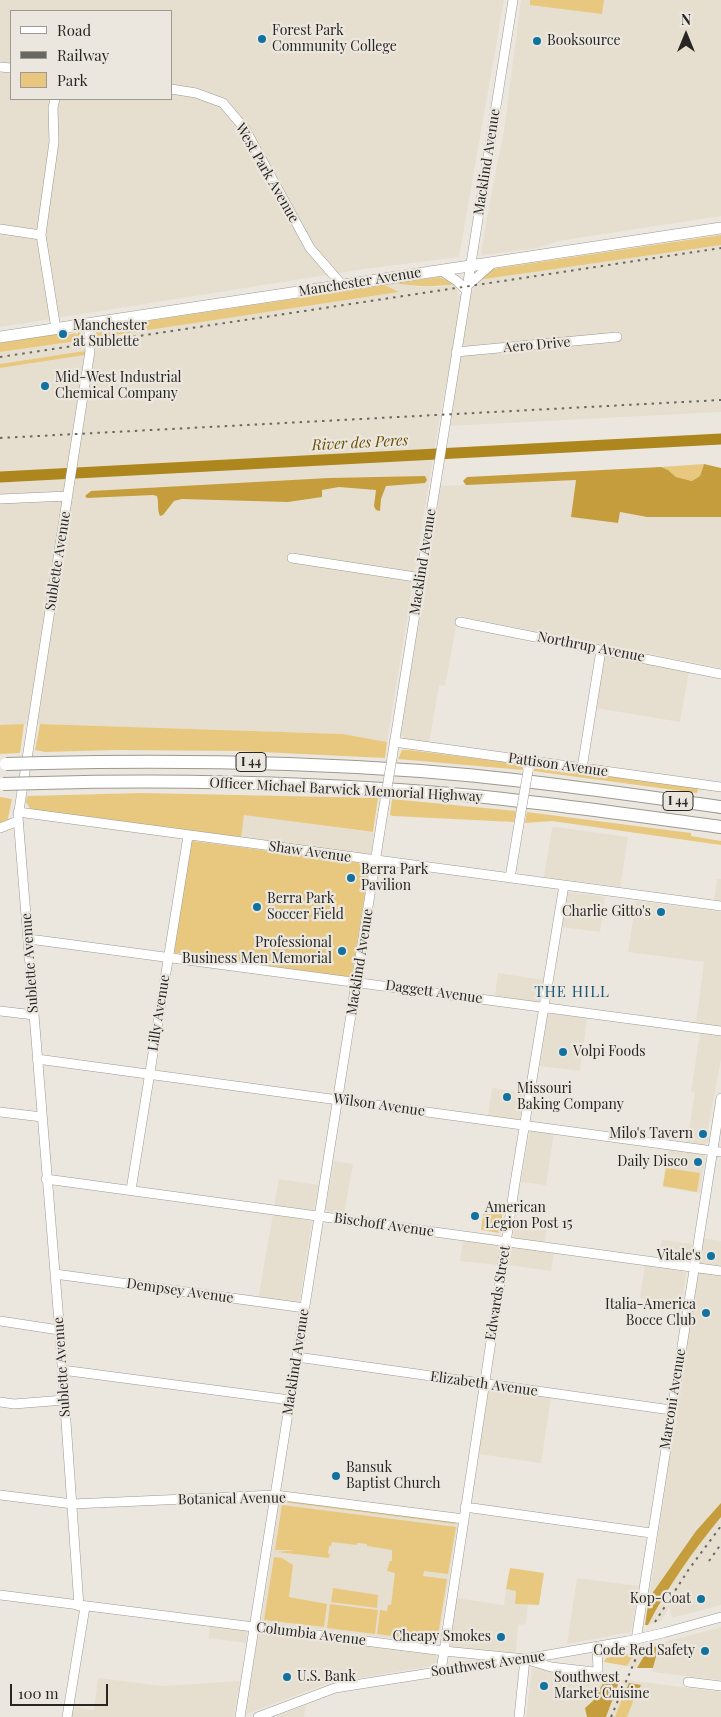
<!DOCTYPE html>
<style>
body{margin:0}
#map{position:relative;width:721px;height:1717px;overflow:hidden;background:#ebe7df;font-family:"Playfair Display",serif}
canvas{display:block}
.legend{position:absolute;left:10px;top:10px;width:162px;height:90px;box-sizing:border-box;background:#ebe7df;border:1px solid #9d9a94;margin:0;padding:6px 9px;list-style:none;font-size:15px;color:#272623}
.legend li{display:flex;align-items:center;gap:10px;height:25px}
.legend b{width:25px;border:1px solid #9d9a94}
.north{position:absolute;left:661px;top:10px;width:50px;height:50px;-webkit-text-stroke:4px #ebe7df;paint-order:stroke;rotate:0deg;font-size:14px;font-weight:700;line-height:20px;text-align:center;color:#272623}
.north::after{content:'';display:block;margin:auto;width:18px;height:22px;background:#272623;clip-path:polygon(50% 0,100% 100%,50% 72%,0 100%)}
.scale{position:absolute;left:10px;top:1684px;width:98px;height:22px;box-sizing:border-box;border:2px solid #272623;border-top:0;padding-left:6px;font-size:15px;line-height:18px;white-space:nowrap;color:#272623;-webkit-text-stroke:4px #ebe7df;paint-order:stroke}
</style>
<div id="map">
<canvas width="721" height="1717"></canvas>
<ul class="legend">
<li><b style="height:6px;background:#fff"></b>Road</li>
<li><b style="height:6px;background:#696762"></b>Railway</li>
<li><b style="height:14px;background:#e8c87f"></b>Park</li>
</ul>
<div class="north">N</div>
<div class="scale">100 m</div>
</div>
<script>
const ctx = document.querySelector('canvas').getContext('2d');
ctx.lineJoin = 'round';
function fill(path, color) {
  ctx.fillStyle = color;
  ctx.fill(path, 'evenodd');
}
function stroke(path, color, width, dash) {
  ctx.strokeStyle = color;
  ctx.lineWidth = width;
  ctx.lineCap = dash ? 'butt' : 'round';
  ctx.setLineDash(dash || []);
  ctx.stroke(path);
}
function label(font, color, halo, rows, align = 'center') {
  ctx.font = font + ' "Playfair Display",serif';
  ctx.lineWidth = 4.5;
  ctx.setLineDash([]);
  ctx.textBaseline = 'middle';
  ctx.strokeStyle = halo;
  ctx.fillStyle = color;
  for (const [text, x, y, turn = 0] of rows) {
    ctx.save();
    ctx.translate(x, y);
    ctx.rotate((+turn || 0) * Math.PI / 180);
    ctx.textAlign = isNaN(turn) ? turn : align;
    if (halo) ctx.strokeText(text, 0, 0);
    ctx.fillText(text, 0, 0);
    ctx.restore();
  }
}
const built = new Path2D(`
 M0,0H504L459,257L364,269L0,327ZM11,11H171V99H11Z
 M521,0H721V216L558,241L537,248L483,255L481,252L492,190L504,131Z
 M721,245V412L448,426L471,293L478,280Z
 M395,283L419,287H438L456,284L459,295L466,290L442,404L387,742L343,734L40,724L0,725V368L85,355V352L0,364V352L84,340L85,351L97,350L96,338L398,292L385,285Z
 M576,480L571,517L617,523L620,512L647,517H721V668L458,616L445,686L439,685L429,744L403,738L401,734L420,610L423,609L440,486Z
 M607,655L689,671L680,722L596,708L604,657Z
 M244,814L374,833L371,854L369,855L241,838Z
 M556,827L628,837L620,887L544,877L552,828Z
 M717,879H721V901L714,900Z
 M568,892L605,897L600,932L561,927L567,894Z
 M636,901L721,912V1027L696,1023L704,962L628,952Z
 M498,973L544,980L540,1001L538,1002L495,996Z
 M550,1013L587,1018L580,1071L540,1066L547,1017Z
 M700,1033L721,1036V1059L708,1129L709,1141L705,1145L687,1142L695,1092H691Z
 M492,1088L526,1093L520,1119L518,1120L488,1116Z
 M530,1130L554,1132L546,1185L521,1182Z
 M668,1148L703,1154L705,1156L700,1193L662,1187Z
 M334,1161L353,1164L344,1215L327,1211L326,1207Z
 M279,1179L319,1185L314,1209L311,1211L274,1206Z
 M273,1214L312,1221L299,1304L258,1299Z
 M515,1218L547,1223L545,1243L513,1238Z
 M703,1238L721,1241V1266L700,1263Z
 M662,1240L692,1244L689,1261L659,1259Z
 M463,1241L499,1245L501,1247L498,1265L460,1261Z
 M512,1247L554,1252L551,1271L508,1265Z
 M645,1265L686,1272L682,1305L640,1298Z
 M701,1272L721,1275V1503L696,1531L649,1598L696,1276Z
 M490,1389L551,1398L541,1463L479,1454L488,1392Z
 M281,1500L458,1523L438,1644L261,1622L279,1502Z
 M721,1517V1605L672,1618L669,1607L662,1621L648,1625L677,1575L703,1539Z
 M577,1578L639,1586L631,1632L567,1644Z
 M506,1589L516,1591L515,1604L528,1605L526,1624L518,1625L516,1652L500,1654L451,1647L449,1645L456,1598L504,1605Z
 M210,1626L245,1630L247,1632L246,1643L209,1638Z
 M721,1627V1680L652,1672L660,1643Z
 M260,1633L436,1655L438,1658V1661L436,1664L432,1666L329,1683L246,1714L258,1634Z
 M648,1649L637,1668L627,1666L635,1652Z
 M532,1668L721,1692V1717H526Z
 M98,1678L162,1686L240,1681L234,1717H71L73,1707L94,1710Z
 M306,1705L304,1717H275Z`);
const green = new Path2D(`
 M530,0H604L602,14L530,5Z
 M721,235V245L478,280L493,269L499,268Z
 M439,277L456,284C435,287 416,287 395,283Z
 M385,285L399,292L96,338V331L101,328Z
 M79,331L83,335L84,340L0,352V343L63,333V336L75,333L77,334Z
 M85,351V355L0,368V364Z
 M704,464L700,476L692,481L676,477L668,470L661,467Z
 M24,724L20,753L0,754V725Z
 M40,724L343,734L387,742L385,758L240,751L115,750L45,752L35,750Z
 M402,750H409L520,764L523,768V770L398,759Z
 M536,767L721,791V792L698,789L697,793L533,771Z
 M142,793L378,798L373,832L244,815L241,838L31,810L26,802L27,796Z
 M0,797L12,799L8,818L9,819L0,823Z
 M392,799L516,811L514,822L393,816L390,815Z
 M527,812L691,833V836L721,841V845L552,821L525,823Z
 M193,841L368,864L369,868L352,975L348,977L175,953L174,951L191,842Z
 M666,1168L700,1173L697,1192L663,1186Z
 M484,1208L503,1211L499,1233L481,1230Z
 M283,1500L457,1522L456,1524L283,1502Z
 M282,1505L456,1527L448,1574L424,1571L423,1576L447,1579L437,1642L377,1634L380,1610L387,1611L388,1605H391L395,1573L387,1571L390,1561H392V1550L367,1546V1544L357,1543V1545L332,1542L331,1546H329L328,1554H330L329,1558L277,1552L295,1550H275Z
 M274,1557L282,1558L293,1565L289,1597L327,1604L324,1627L264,1620Z
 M510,1568L544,1573L539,1605L515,1604L516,1591L506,1589Z
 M333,1588L378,1595L377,1608L331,1602Z
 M330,1604L378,1610L375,1634L327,1628Z
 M635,1652L627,1666L604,1662L606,1658Z
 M623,1696L629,1700L634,1699L627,1717H615Z`);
const forest = new Path2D(`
 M704,464L721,468V517H647L620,512L618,523L571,517L576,480L466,485L463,481L467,477L661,467L668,470L676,477L692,481L700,476Z
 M425,476L427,480L425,483L386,486L381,499L380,511L376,510L374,506L376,490L339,487L322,490V497L288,502L182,499L174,501L163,515L160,516C157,509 159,503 157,496L153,495L87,498L85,496L91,491L329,478Z
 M721,1503V1517C693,1551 668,1586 648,1625H645L649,1598L696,1531Z
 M659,1645L653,1668H637L648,1649Z
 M605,1680L619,1682L606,1717H587L585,1708L593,1701Z
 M629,1683L641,1685L634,1699L629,1700L623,1696Z`);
const river = new Path2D(`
 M0,477L721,439`);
const minor = new Path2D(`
 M0,67L11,68
 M171,89L196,93L223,103L245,129L310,248L343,286
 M55,99L53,108L54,142L41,235L56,329
 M0,229L41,235
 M440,270L457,281L466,290
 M467,286L493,263
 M456,352L617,337
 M0,499L68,496
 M292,558L422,578
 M460,622L721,674
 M394,742L721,787
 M392,758L513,0
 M582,768L601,650
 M18,812L721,906
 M0,828L18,821
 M510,878L521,812
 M29,939L721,1031
 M0,1011L34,1015
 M37,1059L721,1152
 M0,1112L42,1117
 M46,1179L721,1271
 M131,1190L188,836
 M55,1274L305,1308
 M0,1321L59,1330
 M297,1357L671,1410
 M62,1370L290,1400
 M0,1402L14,1404L64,1400
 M0,1495L73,1504L275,1495L464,1519
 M465,1507L651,1533
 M0,1595L444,1651L525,1659L551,1667L594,1672L598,1669L597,1647
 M79,1606L59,1322L18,817L90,351L89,324
 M663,1633L721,1617
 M636,1640L721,1098
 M525,1659L628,1641
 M441,1671L515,1183L564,885
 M688,1682L721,1686
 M67,1717L85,1607
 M240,1717L383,812
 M258,1717L335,1688L507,1661
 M519,1717L525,1659`);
const major = new Path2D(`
 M0,337L721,228`);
const highway = new Path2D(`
 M44,763C170,760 295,762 421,771C522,779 621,793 721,807
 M41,783C185,779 330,783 474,796C557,804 639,816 721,827`);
const rail = new Path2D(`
 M0,357L721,248
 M0,438L721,400
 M709,1561L721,1544
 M655,1622L689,1569L721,1526
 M611,1717L639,1651`);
const minorBridge = new Path2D(`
 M383,812L392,758
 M521,812L528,771
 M628,1641L663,1633`);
const highwayBridge = new Path2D(`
 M6,764L44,763
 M3,784L41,783`);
const markers = [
 [262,39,5,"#1172a0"],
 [537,41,5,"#1172a0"],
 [63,334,5,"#1172a0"],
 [45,386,5,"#1172a0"],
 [351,878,5,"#1172a0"],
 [257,907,5,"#1172a0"],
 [661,912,5,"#1172a0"],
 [342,951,5,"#1172a0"],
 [563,1052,5,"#1172a0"],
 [507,1097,5,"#1172a0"],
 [703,1134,5,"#1172a0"],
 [698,1162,5,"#1172a0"],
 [475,1216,5,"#1172a0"],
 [711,1256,5,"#1172a0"],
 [706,1313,5,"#1172a0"],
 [336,1476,5,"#1172a0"],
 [701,1599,5,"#1172a0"],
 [501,1637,5,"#1172a0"],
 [705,1651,5,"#1172a0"],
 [287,1677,5,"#1172a0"],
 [544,1686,5,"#1172a0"]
];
const shields = [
 [251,762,30],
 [678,801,30]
];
const shieldNames = [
 ["I 44",251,762],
 ["I 44",678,801]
];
const poiNames = [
 ["Forest Park",272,31],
 ["Community College",272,47],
 ["Booksource",547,41],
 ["Manchester",73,326],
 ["at Sublette",73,342],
 ["Mid-West Industrial",55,378],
 ["Chemical Company",55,394],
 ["Berra Park",361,870],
 ["Pavilion",361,886],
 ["Berra Park",267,899],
 ["Soccer Field",267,915],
 ["Charlie Gitto's",651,912,"right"],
 ["Professional",332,943,"right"],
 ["Business Men Memorial",332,959,"right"],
 ["Volpi Foods",573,1052],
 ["Missouri",517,1089],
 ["Baking Company",517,1105],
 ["Milo's Tavern",693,1134,"right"],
 ["Daily Disco",688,1162,"right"],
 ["American",485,1208],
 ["Legion Post 15",485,1224],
 ["Vitale's",701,1256,"right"],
 ["Italia-America",696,1305,"right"],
 ["Bocce Club",696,1321,"right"],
 ["Bansuk",346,1468],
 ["Baptist Church",346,1484],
 ["Kop-Coat",691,1599,"right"],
 ["Cheapy Smokes",491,1637,"right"],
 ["Code Red Safety",695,1651,"right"],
 ["U.S. Bank",297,1677],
 ["Southwest",554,1678],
 ["Market Cuisine",554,1694]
];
const streetNames = [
 ["Macklind Avenue",487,162,-81],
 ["West Park Avenue",267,173,60],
 ["Manchester Avenue",360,282,-9],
 ["Aero Drive",537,345,-5],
 ["Sublette Avenue",58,561,-81],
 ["Macklind Avenue",423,562,-81],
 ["Northrup Avenue",591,647,11],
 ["Pattison Avenue",558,765,8],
 ["Officer Michael Barwick Memorial Highway",346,790,3],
 ["Shaw Avenue",310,852,8],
 ["Macklind Avenue",360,962,-81],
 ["Sublette Avenue",30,963,-94],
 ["Daggett Avenue",434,992,8],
 ["Lilly Avenue",159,1013,-81],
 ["Wilson Avenue",379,1105,8],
 ["Bischoff Avenue",384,1225,8],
 ["Dempsey Avenue",180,1291,8],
 ["Edwards Street",498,1293,-81],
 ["Macklind Avenue",296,1362,-81],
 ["Sublette Avenue",62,1367,-94],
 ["Elizabeth Avenue",484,1384,8],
 ["Marconi Avenue",673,1399,-81],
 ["Botanical Avenue",232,1499,-1],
 ["Columbia Avenue",311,1634,7],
 ["Southwest Avenue",488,1664,-8]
];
const waterNames = [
 ["River des Peres",360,443,-3]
];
const neighbourhoodNames = [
 ["THE HILL",572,992]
];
fill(built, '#e6dfcf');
fill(green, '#e8c87f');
fill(forest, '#c59d3c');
stroke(river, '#ad861d', 11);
stroke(minor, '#9c9991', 10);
stroke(major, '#9c9991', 12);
stroke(highway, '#9c9991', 14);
stroke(minor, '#fff', 9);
stroke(major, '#fff', 11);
stroke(highway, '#fff', 12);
stroke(rail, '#696762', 2, [2.5, 5]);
stroke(minorBridge, '#9c9991', 10, []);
stroke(highwayBridge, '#9c9991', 14, []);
stroke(minorBridge, '#fff', 9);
stroke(highwayBridge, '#fff', 12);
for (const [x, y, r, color] of markers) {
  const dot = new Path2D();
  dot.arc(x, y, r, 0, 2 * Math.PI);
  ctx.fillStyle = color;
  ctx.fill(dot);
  stroke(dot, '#ebe7df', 2);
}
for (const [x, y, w] of shields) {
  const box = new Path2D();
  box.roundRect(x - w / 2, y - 9.5, w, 19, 4);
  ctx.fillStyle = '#ebe7df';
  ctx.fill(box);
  stroke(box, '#272623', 1);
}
label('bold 12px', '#272623', null, shieldNames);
label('14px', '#272623', '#ebe7df', poiNames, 'left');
label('14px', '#272623', '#ebe7df', streetNames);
label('italic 15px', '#6a4f00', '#ebe7df', waterNames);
ctx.letterSpacing = '1px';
label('15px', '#195575', '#ebe7df', neighbourhoodNames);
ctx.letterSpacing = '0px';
</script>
